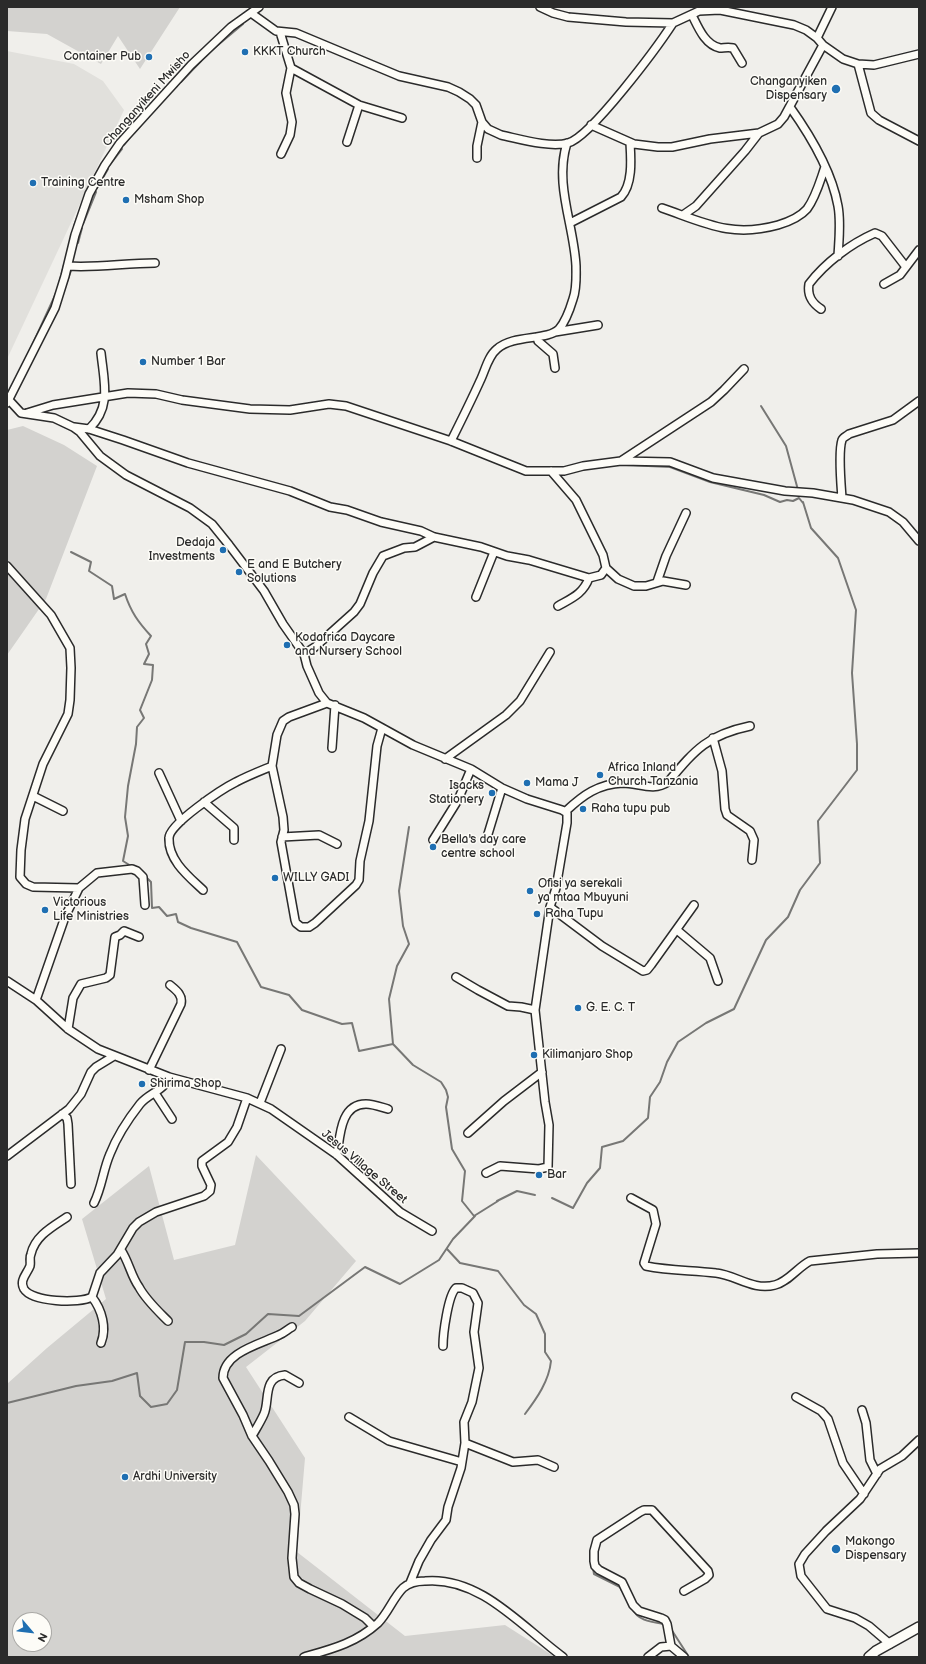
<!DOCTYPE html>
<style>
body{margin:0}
#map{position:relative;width:926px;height:1664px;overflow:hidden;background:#f0efeb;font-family:"Balsamiq Sans",sans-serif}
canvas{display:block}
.frame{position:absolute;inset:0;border:8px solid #2b2b2b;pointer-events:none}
.north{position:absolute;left:12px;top:1612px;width:40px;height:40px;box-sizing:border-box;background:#fdfcf7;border:1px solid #a9a8a5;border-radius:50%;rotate:118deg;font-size:11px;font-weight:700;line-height:16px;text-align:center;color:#2b2b2b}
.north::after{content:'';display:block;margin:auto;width:14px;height:18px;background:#1f6fb2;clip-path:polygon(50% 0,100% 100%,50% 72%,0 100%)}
</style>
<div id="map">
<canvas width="926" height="1664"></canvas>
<div class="frame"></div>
<div class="north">N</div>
</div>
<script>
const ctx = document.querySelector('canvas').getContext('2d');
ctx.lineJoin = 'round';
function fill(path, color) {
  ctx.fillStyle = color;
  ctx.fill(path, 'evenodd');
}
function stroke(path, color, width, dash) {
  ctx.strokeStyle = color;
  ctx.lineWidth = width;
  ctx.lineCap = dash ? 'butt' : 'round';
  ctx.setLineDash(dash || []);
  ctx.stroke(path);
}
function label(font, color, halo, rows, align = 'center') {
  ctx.font = font + ' "Balsamiq Sans",sans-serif';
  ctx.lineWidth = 3;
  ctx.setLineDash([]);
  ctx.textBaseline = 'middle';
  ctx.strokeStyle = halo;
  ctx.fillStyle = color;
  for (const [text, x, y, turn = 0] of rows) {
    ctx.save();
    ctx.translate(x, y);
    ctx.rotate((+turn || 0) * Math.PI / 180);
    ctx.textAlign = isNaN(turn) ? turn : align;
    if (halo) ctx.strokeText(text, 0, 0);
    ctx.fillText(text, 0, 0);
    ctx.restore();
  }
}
const built = new Path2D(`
 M7,51L74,64L103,81L124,110L7,359Z`);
const green = new Path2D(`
 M7,7H180L140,69L118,36L101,64L47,34L7,31Z
 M23,426L64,445L97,466L46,599L7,655V430Z
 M256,1155L356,1261L305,1321L246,1367L305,1458L297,1552L405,1636L505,1625L555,1657H7V1384L47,1348L106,1299L82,1219L149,1166L174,1260L235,1245ZM20,1620H44V1644H20Z`);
const stream = new Path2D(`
 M206,55L243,24
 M181,82L201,61
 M172,91L177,86
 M134,133L141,125
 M124,145L131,136
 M109,166L122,149
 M90,185L106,158
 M97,188L108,169
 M83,224L96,192
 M74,226L85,196
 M78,243L82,228
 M65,287L72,268
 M24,363L57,291L64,265
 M761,406L786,446L798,490
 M7,420V419
 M626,465L670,467L710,482L764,495L780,502L787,500L793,501L799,498L803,503
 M71,552L91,562L89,571L112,586L114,599L125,594C131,612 138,622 151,636L146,644L149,654L144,664L153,665L152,680L140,710L144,718L137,727L136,744L128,786L125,817L128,836L123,861L131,866
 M146,877L151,882L152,908L159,907L167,916L176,914L178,922L191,928L237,942L261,987L289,995L302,1010L342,1024L352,1023L359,1051L393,1044L413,1065L441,1082L446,1090L448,1097L446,1107L452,1149L465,1171L462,1201L474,1216L498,1201
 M393,1044L389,999L397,966L409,944L403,926L399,891L409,827
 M552,1198L573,1208L587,1183L600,1168L602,1147L623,1141L648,1118L650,1097L660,1082L667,1062L678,1042L706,1023L734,1009L766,940L788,917L800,890L820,863L818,821L857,770V744L852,673L856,610L838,558L811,528L803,502
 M497,1201L517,1191L535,1195
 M447,1249L460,1263L498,1271L524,1305L536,1314L545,1334V1352L551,1361C549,1381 537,1398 525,1414
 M7,1403L76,1386L112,1381L137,1373L140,1396L151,1407L167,1404L177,1390L185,1342H204L224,1345L246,1334L268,1314L299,1316L365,1267L400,1284L439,1260L453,1239L475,1216
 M593,1568L594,1574L620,1587L622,1591
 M632,1608C638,1621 651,1622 664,1624
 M671,1629L689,1657`);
const street = new Path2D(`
 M540,7L553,13L568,17L626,22L673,23L699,11L720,10L794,25L806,30L817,38L823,45L843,59L858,64L874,65L919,54
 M251,13L276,31L296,33L399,76L448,87L459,92L470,99L476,105L482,122L488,129L501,135C520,139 550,148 568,143C591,137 658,46 673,23
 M692,15C698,27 705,45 720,48C724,48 728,47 733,48L742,63
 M280,32L291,68L286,93L292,122L290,135L281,154
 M817,38L832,7
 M858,64L871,113L879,120L919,141
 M291,68L359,105L402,118
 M790,107C810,135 832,172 838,206C841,222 839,239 838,256
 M591,125L634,144L658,147H672L710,139L759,133L778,124L784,117L823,45
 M347,142L359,105
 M477,158V146L482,122
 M662,208C705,223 731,238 778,225C788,222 800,217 807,209C816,197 820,181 825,167
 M683,215L696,206L745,151L759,133
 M570,223L621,197C633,184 631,159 630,143
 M68,266C97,268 125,263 155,263
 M884,284L900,275L919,250
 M821,309C812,303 807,296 809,284C825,263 850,244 875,233L882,236L906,267
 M555,332L598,325
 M537,337L538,341L553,354L555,368
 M9,400L21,413L54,418L73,427L80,432L100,456L126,475L190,508L212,524L229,545L264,591L283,624L304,654L307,666L319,693L327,703L364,718L413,745L471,769L502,788L527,799L562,810L567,813V823L556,888L550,907L535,1010L545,1102L549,1125L548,1167L539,1169L500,1166L486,1173
 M7,403L55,308L65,276L75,235L89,194L105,165L120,143L191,65L231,27L259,7
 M27,413L53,405L128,393L156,394L182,400L250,409L290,410L329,404L346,406L451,441L526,471H564L583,466L621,461L670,462L713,478L785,491L813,493L853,500L889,512L903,522L919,541
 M74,427L89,429L123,440L188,463L290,491L330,507L347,510L381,522L421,531L434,537L481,547L507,556L529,560L589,578L601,575L606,568L603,555L576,500L551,471
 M89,429C112,407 104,382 101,353
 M451,441C461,421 471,401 480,381C485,371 488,356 497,349C514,334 547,341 559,329C566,321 570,309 573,299C577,288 576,277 576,266C574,225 554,184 567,143
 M621,461L711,402L724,390L744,369
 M842,498C841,484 838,452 842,440C843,437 847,436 849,434L893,420L919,401
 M7,566L51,615L70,648L71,668L70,700L68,714L43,764L25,819L21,850L20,877L26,884L33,887L79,888
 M606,568L618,579L634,586H646L663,581L686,585
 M657,582L666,556L686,513
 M476,597L494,552
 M558,606C572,598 583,594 589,578
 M304,654L315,647L354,612L360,604L373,573L383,556L404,548L415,547L434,537
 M327,703L289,717L283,721L277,735L272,766L283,817L284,830L281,842L295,920L296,923L301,927H309L315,923L356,885L359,880L360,861L369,821L377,746L382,728
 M713,738L722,771L725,809L727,815L750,831L754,840L752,860
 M332,748L335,705
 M445,759L506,715L520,701L550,652
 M159,773L181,821
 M33,796L63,811
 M204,802L234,828V840
 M566,811C583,795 598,784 623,783C638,783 654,792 668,782C695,750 707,735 750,726
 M488,834L502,788
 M282,837L319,835L337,844
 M433,840L458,800L471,769
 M203,890C188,876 168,860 169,838C169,824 222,789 236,782C247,776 260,771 272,766
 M550,907L602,946L643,971L647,970L651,965L694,905
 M677,930L710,958L718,981
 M456,977L478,990L508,1006L521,1007L535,1010
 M7,981L36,1000L68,1029L98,1049L169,1077L247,1098L271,1109L337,1155L400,1212L432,1231
 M36,1000L65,917L79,888L97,873L132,869L137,871L143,877L145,905
 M68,1029L73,998L81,984L106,978L110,975L115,937L120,935L124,931L139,937
 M149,1070L181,1004C183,995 176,990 170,985
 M155,1093L172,1119
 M260,1103L281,1049
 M62,1114L67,1118L68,1124L71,1184
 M468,1133L504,1101L542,1072
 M337,1155C340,1137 340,1104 366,1104C373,1104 381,1107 388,1109
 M7,1156L69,1109L81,1094L91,1072L96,1067L114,1056
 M631,1198L653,1210L656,1224L644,1263L646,1266C670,1271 692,1270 716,1273C736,1275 753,1291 775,1285C788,1282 798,1267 810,1261L877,1254L919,1253
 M94,1203C102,1187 103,1170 110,1154C117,1136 129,1118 140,1104C149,1093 164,1091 169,1077
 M67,1217C52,1227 35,1236 31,1254C29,1258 31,1262 30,1266C27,1274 19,1280 24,1289C32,1302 79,1304 92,1297L100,1273L117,1255L133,1228L139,1222L156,1212L204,1196L210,1191L211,1185L202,1166V1161L228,1142L237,1127L247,1098
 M121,1250C129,1262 131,1276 139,1287C146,1300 157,1310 168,1321
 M92,1297C102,1310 107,1328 101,1343
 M292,1327C288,1329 284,1333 279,1335C261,1344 223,1352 223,1378L243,1415L252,1436L269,1461L288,1492L294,1505L295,1514L292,1558L294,1577L299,1583L310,1589L342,1604L365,1618L373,1626
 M796,1397L821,1411L828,1419L843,1463L864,1494
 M862,1410L866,1423L870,1460L877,1474
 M349,1417L389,1441L462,1462
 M252,1436C256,1429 261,1421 264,1414C270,1401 262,1377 285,1375L299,1383
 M465,1443L513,1462L538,1460L554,1467
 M410,1583L419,1561L431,1540L446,1520L448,1507L461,1468L465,1443L464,1422L472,1402L479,1368L474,1332L478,1303L473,1293L462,1288H456C448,1295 443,1334 443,1346
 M890,1644L869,1626L855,1618L827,1609L801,1576L799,1564L805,1554L826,1531L860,1499L880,1469L902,1456L919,1440
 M671,1646L667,1624L665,1620L661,1618L639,1611L633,1605L622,1582L599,1570L595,1566L594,1561V1551L597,1540L640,1512L644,1510H652L708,1571L709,1575L705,1579L684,1591
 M304,1657C332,1649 356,1643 378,1623C388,1613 393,1598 403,1588C410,1582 417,1581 425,1581C480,1576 522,1627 563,1657
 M648,1657L661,1647L671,1646L684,1657`);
const secondary = new Path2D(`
 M869,1657L876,1651L919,1627`);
const markers = [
 [245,52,4,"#1f6fb2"],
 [149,57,4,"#1f6fb2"],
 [836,89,5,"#1f6fb2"],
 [33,183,4,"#1f6fb2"],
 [126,200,4,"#1f6fb2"],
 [143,362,4,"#1f6fb2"],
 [223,550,4,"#1f6fb2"],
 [239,572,4,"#1f6fb2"],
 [287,645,4,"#1f6fb2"],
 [600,775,4,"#1f6fb2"],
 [527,783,4,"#1f6fb2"],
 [492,793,4,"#1f6fb2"],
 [583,809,4,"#1f6fb2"],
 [433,847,4,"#1f6fb2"],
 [275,878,4,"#1f6fb2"],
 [530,891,4,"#1f6fb2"],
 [45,910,4,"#1f6fb2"],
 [537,914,4,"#1f6fb2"],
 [578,1008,4,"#1f6fb2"],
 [534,1055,4,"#1f6fb2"],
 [142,1084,4,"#1f6fb2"],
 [539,1175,4,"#1f6fb2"],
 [125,1477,4,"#1f6fb2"],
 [836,1549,5,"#1f6fb2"]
];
const poiNames = [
 ["KKKT Church",253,52],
 ["Container Pub",141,57,"right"],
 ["Changanyiken",827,82,"right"],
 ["Dispensary",827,96,"right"],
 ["Training Centre",41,183],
 ["Msham Shop",134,200],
 ["Number 1 Bar",151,362],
 ["Dedaja",215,543,"right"],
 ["Investments",215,557,"right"],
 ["E and E Butchery",247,565],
 ["Solutions",247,579],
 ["Kodafrica Daycare",295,638],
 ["and Nursery School",295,652],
 ["Africa Inland",608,768],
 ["Church Tanzania",608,782],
 ["Mama J",535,783],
 ["Isacks",484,786,"right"],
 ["Stationery",484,800,"right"],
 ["Raha tupu pub",591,809],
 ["Bella's day care",441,840],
 ["centre school",441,854],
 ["WILLY GADI",283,878],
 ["Ofisi ya serekali",538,884],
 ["ya mtaa Mbuyuni",538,898],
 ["Victorious",53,903],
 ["Life Ministries",53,917],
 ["Raha Tupu",545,914],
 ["G. E. C. T",586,1008],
 ["Kilimanjaro Shop",542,1055],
 ["Shirima Shop",150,1084],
 ["Bar",547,1175],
 ["Ardhi University",133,1477],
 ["Makongo",845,1542],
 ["Dispensary",845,1556]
];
const streetNames = [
 ["Changanyikeni Mwisho",147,99,-48],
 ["Jesus Village Street",364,1167,40]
];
fill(built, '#e1e0dc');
fill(green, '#d3d2cf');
stroke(stream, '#777775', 2);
stroke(street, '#2b2b2b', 10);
stroke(secondary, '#2b2b2b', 12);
stroke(street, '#fdfcf7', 7);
stroke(secondary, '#fdfcf7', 9);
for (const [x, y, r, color] of markers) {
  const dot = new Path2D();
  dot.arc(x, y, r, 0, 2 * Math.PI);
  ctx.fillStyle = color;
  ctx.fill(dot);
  stroke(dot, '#fdfcf7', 1.5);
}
label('12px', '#2b2b2b', '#fdfcf7', poiNames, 'left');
label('12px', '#2b2b2b', '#fdfcf7', streetNames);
</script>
